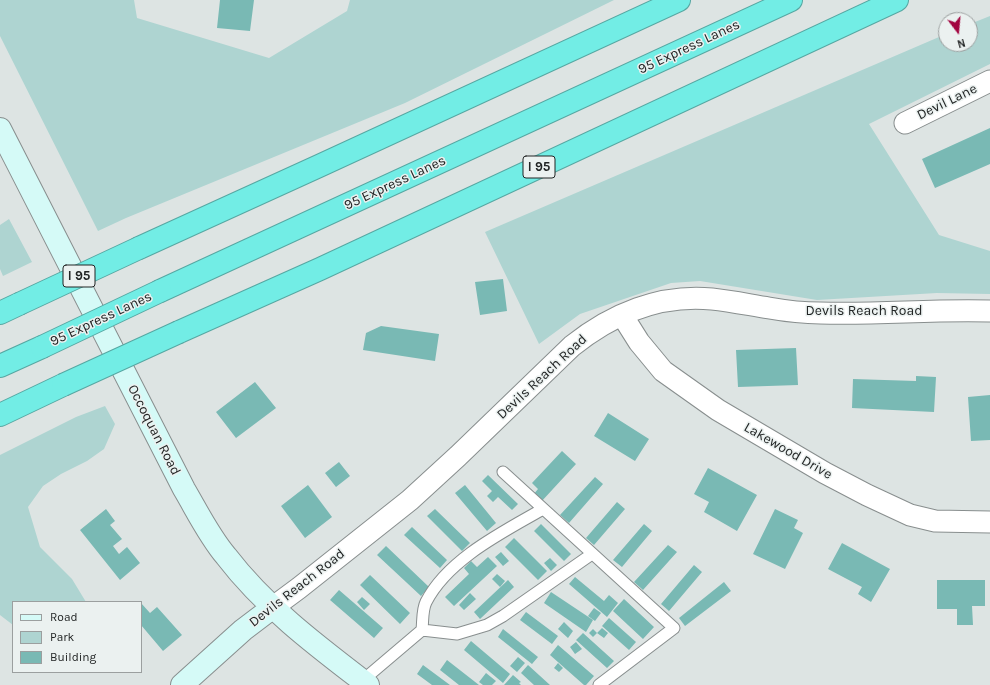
<!DOCTYPE html>
<style>
body{margin:0}
#map{position:relative;width:990px;height:685px;overflow:hidden;background:#dde4e3;font-family:Karla,sans-serif}
canvas{display:block}
.legend{position:absolute;left:12px;top:601px;width:130px;height:72px;box-sizing:border-box;background:#ebf1f0;border:1px solid #9b9f9f;margin:0;padding:5px 7px;list-style:none;font-size:12px;color:#222525}
.legend li{display:flex;align-items:center;gap:8px;height:20px}
.legend b{width:20px;border:1px solid #9b9f9f}
.north{position:absolute;left:938px;top:12px;width:40px;height:40px;box-sizing:border-box;background:#ebf1f0;border:1px solid #9b9f9f;border-radius:50%;rotate:164deg;font-size:11px;font-weight:700;line-height:16px;text-align:center;color:#222525}
.north::after{content:'';display:block;margin:auto;width:14px;height:18px;background:#a20540;clip-path:polygon(50% 0,100% 100%,50% 72%,0 100%)}
</style>
<div id="map">
<canvas width="990" height="685"></canvas>
<ul class="legend">
<li><b style="height:5px;background:#d5faf7"></b>Road</li>
<li><b style="height:11px;background:#aed4d1"></b>Park</li>
<li><b style="height:11px;background:#79b9b4"></b>Building</li>
</ul>
<div class="north">N</div>
</div>
<script>
const ctx = document.querySelector('canvas').getContext('2d');
ctx.lineJoin = 'round';
function fill(path, color) {
  ctx.fillStyle = color;
  ctx.fill(path, 'evenodd');
}
function stroke(path, color, width, dash) {
  ctx.strokeStyle = color;
  ctx.lineWidth = width;
  ctx.lineCap = dash ? 'butt' : 'round';
  ctx.setLineDash(dash || []);
  ctx.stroke(path);
}
function label(font, color, halo, rows, align = 'center') {
  ctx.font = font + ' Karla,sans-serif';
  ctx.lineWidth = 3;
  ctx.setLineDash([]);
  ctx.textBaseline = 'middle';
  ctx.strokeStyle = halo;
  ctx.fillStyle = color;
  for (const [text, x, y, turn = 0] of rows) {
    ctx.save();
    ctx.translate(x, y);
    ctx.rotate((+turn || 0) * Math.PI / 180);
    ctx.textAlign = isNaN(turn) ? turn : align;
    if (halo) ctx.strokeText(text, 0, 0);
    ctx.fillText(text, 0, 0);
    ctx.restore();
  }
}
const green = new Path2D(`
 M0,0H134L137,18L269,58L347,11L350,0H614L405,103L126,218L98,231L0,36Z
 M990,16V64L869,124L939,235L990,251V294L937,293L817,300L700,281L671,283L580,314L539,344L485,232L946,34V44H970V24Z
 M9,219L32,262L3,276L0,269V225Z
 M105,406L115,424L104,449L87,461L61,474L43,486L28,507L40,547L72,579L86,602H13V625L0,615V455L76,417Z`);
const building = new Path2D(`
 M220,0H254L250,31L217,28Z
 M990,128V164L935,188L922,159Z
 M503,279L507,311L480,315L475,282Z
 M381,326L439,334L435,361L363,350L366,333Z
 M796,348L798,385L738,387L736,350Z
 M916,376L936,377L934,412L852,408L853,379L916,381Z
 M255,382L276,408L236,438L216,412Z
 M990,395V440L971,441L968,397Z
 M608,413L649,439L635,461L594,436Z
 M562,451L576,464L541,502L533,495L538,489L532,483Z
 M339,462L350,476L336,487L325,473Z
 M708,468L757,495L737,531L704,512L709,502L694,494Z
 M488,475L518,504L512,510L498,497L493,502L487,496L492,491L482,481Z
 M595,477L603,484L569,523L560,515Z
 M308,485L332,517L305,538L281,506Z
 M465,485L496,523L487,531L455,493Z
 M617,502L625,509L594,545L586,538Z
 M106,509L115,521L110,525L122,539L113,546L119,554L127,547L140,563L120,580L80,530Z
 M435,509L470,543L462,551L427,516Z
 M775,509L798,520L794,528L803,533L785,569L753,554Z
 M541,524L571,554L564,561L534,531Z
 M644,524L652,531L622,567L613,560Z
 M412,527L447,560L440,568L404,535Z
 M514,538L547,571L538,580L505,547Z
 M842,543L890,569L871,602L858,594L862,587L828,569Z
 M668,545L677,552L643,590L634,582Z
 M386,546L429,587L421,596L377,555Z
 M501,552L509,561L503,566L495,557Z
 M488,557L497,566L454,606L445,597L469,574L464,568L471,561L477,567Z
 M550,558L557,565L551,571L544,563Z
 M694,565L702,572L669,611L661,604Z
 M497,574L505,581L500,587L492,579Z
 M370,575L410,613L400,624L360,585Z
 M575,577L604,601L609,595L618,603L607,617L569,584Z
 M508,580L514,587L480,619L474,612Z
 M937,580H985V606H972L973,625H957V609H937Z
 M724,582L731,591L685,626L679,618Z
 M339,590L383,628L374,638L330,600Z
 M551,592L593,620L586,632L544,603Z
 M470,593L476,599L464,610L459,605Z
 M362,597L370,604L364,610L357,602Z
 M624,599L654,627L643,639L613,611Z
 M141,603L150,613L157,607L182,635L163,651L141,625Z
 M594,608L601,613L595,621L588,616Z
 M526,612L558,636L552,644L520,620Z
 M609,618L636,642L629,650L602,626Z
 M564,622L573,631L568,638L558,629Z
 M602,628L608,633L604,638L597,633Z
 M503,629L538,657L532,664L498,637Z
 M593,629L597,633L593,637L589,633Z
 M583,633L614,661L607,668L576,640Z
 M471,641L510,674L503,683L464,650Z
 M576,642L582,649L575,654L570,647Z
 M558,645L594,676L586,685H584L550,655Z
 M518,657L525,663L517,672L510,666Z
 M447,660L479,685H459L440,670Z
 M558,663L563,668L559,672L554,668Z
 M423,665L450,685H432L417,674Z
 M528,665L550,685H534L521,673Z
 M486,673L496,681L492,685H483L479,682Z
 M513,675L521,682L519,683L521,685H504Z`);
const lane = new Path2D(`
 M503,472L674,628L599,685
 M422,630L457,634L487,625L503,616L592,554
 M362,681L422,630C423,621 422,610 426,602C448,559 503,532 543,509`);
const street = new Path2D(`
 M905,123L990,81
 M622,315L639,342L663,371L718,410L825,473L867,495L910,515L935,521L990,522
 M272,608L299,588L410,500L458,456L572,346C612,314 660,294 712,299C731,301 750,305 769,308C786,311 804,313 820,313C877,315 934,309 990,311`);
const secondary = new Path2D(`
 M0,129L184,489C197,511 209,536 226,556C265,607 317,646 368,685
 M182,685L243,630L272,608`);
const highway = new Path2D(`
 M139,248L319,166L679,0
 M160,291L791,0
 M0,313L19,304
 M179,332L320,269L897,0
 M0,366L42,347
 M0,415L63,385`);
const highwayBridge = new Path2D(`
 M19,304L139,248
 M42,347L160,291
 M63,385L179,332`);
const shields = [
 [539,167,32],
 [79,276,32]
];
const shieldNames = [
 ["I 95",539,167],
 ["I 95",79,276]
];
const streetNames = [
 ["95 Express Lanes",689,47,-25],
 ["Devil Lane",947,102,-26],
 ["95 Express Lanes",395,183,-25],
 ["Devils Reach Road",864,311],
 ["95 Express Lanes",101,319,-25],
 ["Devils Reach Road",542,377,-43],
 ["Occoquan Road",154,430,63],
 ["Lakewood Drive",788,451,30],
 ["Devils Reach Road",297,588,-38]
];
fill(green, '#aed4d1');
fill(building, '#79b9b4');
stroke(lane, '#888e8e', 13);
stroke(street, '#888e8e', 23);
stroke(secondary, '#888e8e', 24);
stroke(highway, '#56a7a2', 24);
stroke(lane, '#fff', 11);
stroke(street, '#fff', 21);
stroke(secondary, '#d5faf7', 22);
stroke(highway, '#72ede5', 22);
stroke(highwayBridge, '#56a7a2', 24, []);
stroke(highwayBridge, '#72ede5', 22);
for (const [x, y, w] of shields) {
  const box = new Path2D();
  box.roundRect(x - w / 2, y - 11, w, 22, 3);
  ctx.fillStyle = '#ebf1f0';
  ctx.fill(box);
  stroke(box, '#222525', 1);
}
label('bold 13px', '#222525', null, shieldNames);
label('14px', '#222525', '#ebf1f0', streetNames);
</script>
